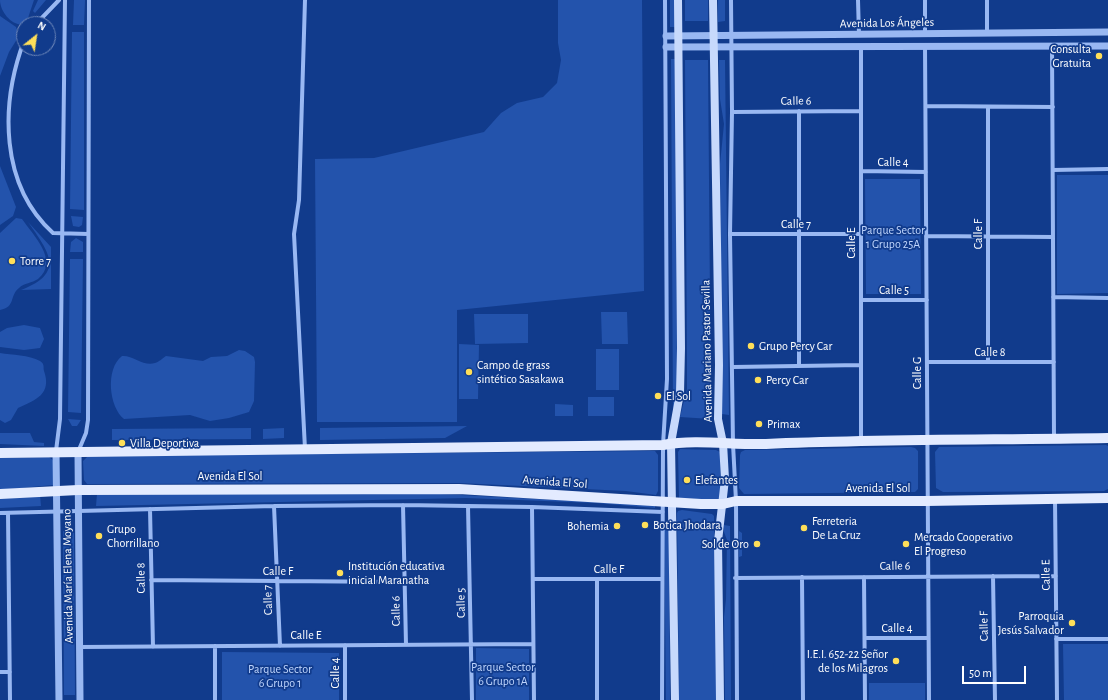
<!DOCTYPE html>
<meta charset="utf-8">
<style>
body{margin:0}
#map{position:relative;width:1108px;height:700px;overflow:hidden;background:#113b8c;font-family:"Alegreya Sans",sans-serif}
canvas{display:block}
.north{position:absolute;left:16px;top:16px;width:40px;height:40px;box-sizing:border-box;background:#113b8c;border:1px solid #7089ba;border-radius:50%;rotate:30deg;font-size:11px;font-weight:700;line-height:16px;text-align:center;color:#fff}
.north::after{content:'';display:block;margin:auto;width:14px;height:18px;background:#ffdf59;clip-path:polygon(50% 0,100% 100%,50% 72%,0 100%)}
.scale{position:absolute;left:962px;top:666px;width:64px;height:18px;box-sizing:border-box;border:2px solid #fff;border-top:0;padding-left:5px;font-size:12px;line-height:14px;white-space:nowrap;color:#fff;-webkit-text-stroke:3px #113b8c;paint-order:stroke}
</style>
<div id="map">
<canvas width="1108" height="700"></canvas>
<div class="north">N</div>
<div class="scale">50 m</div>
</div>
<script>
const ctx = document.querySelector('canvas').getContext('2d');
ctx.lineJoin = 'round';
function fill(path, color) {
  ctx.fillStyle = color;
  ctx.fill(path, 'evenodd');
}
function stroke(path, color, width, dash) {
  ctx.strokeStyle = color;
  ctx.lineWidth = width;
  ctx.lineCap = dash ? 'butt' : 'round';
  ctx.setLineDash(dash || []);
  ctx.stroke(path);
}
function label(font, color, halo, rows, align = 'center') {
  ctx.font = font + ' "Alegreya Sans",sans-serif';
  ctx.lineWidth = 3.5;
  ctx.setLineDash([]);
  ctx.textBaseline = 'middle';
  ctx.strokeStyle = halo;
  ctx.fillStyle = color;
  for (const [text, x, y, turn = 0] of rows) {
    ctx.save();
    ctx.translate(x, y);
    ctx.rotate((+turn || 0) * Math.PI / 180);
    ctx.textAlign = isNaN(turn) ? turn : align;
    if (halo) ctx.strokeText(text, 0, 0);
    ctx.fillText(text, 0, 0);
    ctx.restore();
  }
}
const green = new Path2D(`
 M0,0H34L26,24C14,28 0,13 0,0Z
 M38,0H46L35,13L33,11Z
 M74,0H85L84,25H73Z
 M558,0H642L644,291L457,310V422H317L315,159L374,158L484,132L501,113L517,103L543,97L557,83L561,60L558,43Z
 M670,0H675L676,27H670Z
 M685,0H708V21H685Z
 M718,0H725V21L718,22Z
 M0,16L16,27L19,36L9,52L0,76Z
 M72,32H84V210L70,209Z
 M671,59H676L677,397L673,413Z
 M685,60H708L711,419L680,417L687,389V363Z
 M719,60H725L729,415L722,414L720,164L724,124L720,99Z
 M0,166L16,207L13,216L0,225Z
 M1057,175H1108V293L1057,294Z
 M865,179H920L921,294H866Z
 M71,216L83,217L82,225L79,227L73,226Z
 M16,218L22,219C33,235 60,261 38,279C32,283 24,283 19,288C9,296 16,307 0,310V233Z
 M28,222L51,247V289L21,290C66,273 49,252 28,222Z
 M76,238L83,242V252H70L71,242Z
 M70,259H83L81,413L68,412Z
 M601,312H627L628,344H602Z
 M474,314H528V343L475,344Z
 M24,325L40,328L44,339L40,348L24,350L0,347V332L7,328Z
 M459,344L479,345L478,399H459Z
 M596,349H619V390H596Z
 M239,350L245,351L254,357L255,362L254,401L249,412L229,418L210,421L190,415L124,419C109,407 105,369 122,356C133,355 144,367 155,363C159,362 163,358 166,356L203,361L211,357L227,356Z
 M0,353C12,355 29,355 40,361C45,364 43,367 44,371C52,394 36,400 18,408L11,420L5,423L0,420Z
 M588,397H614V416H588Z
 M555,404L573,405V416H555Z
 M68,419L81,420L77,426H72Z
 M467,426L445,438L320,440V428Z
 M251,428V439L112,440V429Z
 M284,428V438L263,439V429Z
 M0,433H30L34,442L44,443V446L0,444Z
 M1106,445L1108,446V489L1104,491L943,492L936,488L935,452L939,447Z
 M911,447L915,448L918,451V489L915,492L744,494L739,488L740,455L741,452L745,450Z
 M680,449L716,450L720,452L721,498L716,500L679,498L678,452Z
 M651,451H655L658,455V491L656,495L626,491L459,483L92,484H87L84,480L83,461L88,456Z
 M49,457L55,462V481L53,485L0,490V458Z
 M421,493L655,505V508L596,503L466,498L96,506L97,494Z
 M40,495L41,506L0,508V497Z
 M682,510L712,514L714,516L717,700H679L677,513L678,511Z
 M664,523H669L670,700H666Z
 M724,525L730,526L731,700H725L724,617L726,599L727,540L724,532Z
 M63,531H74L75,695H64Z
 M739,531L742,533V556L739,557Z
 M1063,644H1108V700H1064Z
 M476,648L529,649V700H476Z
 M222,652L339,653V700H222Z
 M869,683H925V700H869Z`);
const minor = new Path2D(`
 M731,0L732,112L730,234L733,444L736,501L737,700
 M858,0L859,35
 M925,0V34
 M987,0V33
 M36,24L59,0
 M24,41C0,105 0,185 53,233L88,234
 M861,46V440
 M925,46L929,700
 M1052,46L1054,438
 M926,106L1053,107
 M988,107V362
 M799,111V366
 M732,112L861,111
 M1053,170L1108,169
 M861,171L926,172
 M730,234H861
 M926,236L1053,237
 M1053,297L1108,298
 M861,300H927
 M927,362H1054
 M733,367L861,365
 M305,449L294,234L299,200L305,0
 M56,451L60,419L65,0
 M78,452L86,433L88,420L89,0
 M1055,499L1057,700
 M403,505L406,645
 M274,506L280,646
 M468,506L472,700
 M532,507L534,700
 M150,509L153,647
 M0,513L274,506L403,505L532,507L663,512
 M8,513L10,700
 M993,576L995,700
 M802,577L803,700
 M864,577L865,700
 M735,578L1056,576
 M533,579H661
 M597,579V700
 M151,580L405,582
 M865,638H928
 M1056,639H1108
 M80,647L533,644
 M0,672H10
 M215,700V646
 M345,700V645
 M662,700L663,445L667,379L665,0`);
const tertiary = new Path2D(`
 M666,36L1108,32
 M666,47L1108,46
 M56,452L59,700
 M78,452L80,700`);
const secondary = new Path2D(`
 M713,0L719,365L718,419L723,443L725,479L718,541L720,700
 M675,700L671,443L680,393L681,348L678,0`);
const primary = new Path2D(`
 M0,453L663,445C697,439 731,445 766,444C880,439 994,440 1108,438
 M0,494L78,490L459,489L701,504H723L736,501H926L1108,498`);
const markers = [
 [1099,56,4,"#ffdf59"],
 [12,261,4,"#ffdf59"],
 [751,346,4,"#ffdf59"],
 [469,372,4,"#ffdf59"],
 [758,380,4,"#ffdf59"],
 [658,396,4,"#ffdf59"],
 [759,424,4,"#ffdf59"],
 [122,443,4,"#ffdf59"],
 [687,480,4,"#ffdf59"],
 [645,525,4,"#ffdf59"],
 [617,526,4,"#ffdf59"],
 [804,528,4,"#ffdf59"],
 [99,536,4,"#ffdf59"],
 [757,544,4,"#ffdf59"],
 [906,544,4,"#ffdf59"],
 [340,573,4,"#ffdf59"],
 [1072,623,4,"#ffdf59"],
 [896,661,4,"#ffdf59"]
];
const streetNames = [
 ["Avenida Los Ángeles",887,23,-1],
 ["Calle 6",796,101,-1],
 ["Calle 4",893,162],
 ["Calle 7",796,224],
 ["Calle F",978,234,-90],
 ["Calle E",851,243,-90],
 ["Calle 5",894,290],
 ["Avenida Mariano Pastor Sevilla",707,351,-91],
 ["Calle 8",990,352],
 ["Calle G",917,373,-90],
 ["Avenida El Sol",230,476],
 ["Avenida El Sol",555,482,4],
 ["Avenida El Sol",878,488],
 ["Calle 6",895,566,-1],
 ["Calle F",609,569],
 ["Calle F",278,571],
 ["Calle E",1046,575,-91],
 ["Avenida María Elena Moyano",68,576,-91],
 ["Calle 8",141,578,-91],
 ["Calle 7",268,600,-92],
 ["Calle 5",461,603,-91],
 ["Calle 6",396,611,-91],
 ["Calle F",984,626,-91],
 ["Calle 4",897,628],
 ["Calle E",306,635],
 ["Calle 4",335,673,-90]
];
const poiNames = [
 ["Consulta",1091,49,"right"],
 ["Gratuita",1091,63,"right"],
 ["Torre 7",20,261],
 ["Grupo Percy Car",759,346],
 ["Campo de grass",477,365],
 ["sintético Sasakawa",477,379],
 ["Percy Car",766,380],
 ["El Sol",666,396],
 ["Primax",767,424],
 ["Villa Deportiva",130,443],
 ["Elefantes",695,480],
 ["Ferreteria",812,521],
 ["De La Cruz",812,535],
 ["Botica Jhodara",653,525],
 ["Bohemia",609,526,"right"],
 ["Grupo",107,529],
 ["Chorrillano",107,543],
 ["Mercado Cooperativo",914,537],
 ["El Progreso",914,551],
 ["Sol de Oro",749,544,"right"],
 ["Institución educativa",348,566],
 ["inicial Maranatha",348,580],
 ["Parroquia",1064,616,"right"],
 ["Jesús Salvador",1064,630,"right"],
 ["I.E.I. 652-22 Señor",888,654,"right"],
 ["de los Milagros",888,668,"right"]
];
const parkNames = [
 ["Parque Sector",893,230],
 ["1 Grupo 25A",893,244],
 ["Parque Sector",503,667],
 ["6 Grupo 1A",503,681],
 ["Parque Sector",280,669],
 ["6 Grupo 1",280,683]
];
fill(green, '#2353ac');
stroke(minor, '#99b8f2', 4);
stroke(tertiary, '#99b8f2', 7);
stroke(secondary, '#c7d9fc', 8);
stroke(primary, '#e3ebff', 10);
for (const [x, y, r, color] of markers) {
  const dot = new Path2D();
  dot.arc(x, y, r, 0, 2 * Math.PI);
  ctx.fillStyle = color;
  ctx.fill(dot);
  stroke(dot, '#113b8c', 1.5);
}
label('12px', '#fff', '#113b8c', streetNames);
label('12px', '#fff', '#113b8c', poiNames, 'left');
label('12px', '#bfd5fd', '#113b8c', parkNames);
</script>
